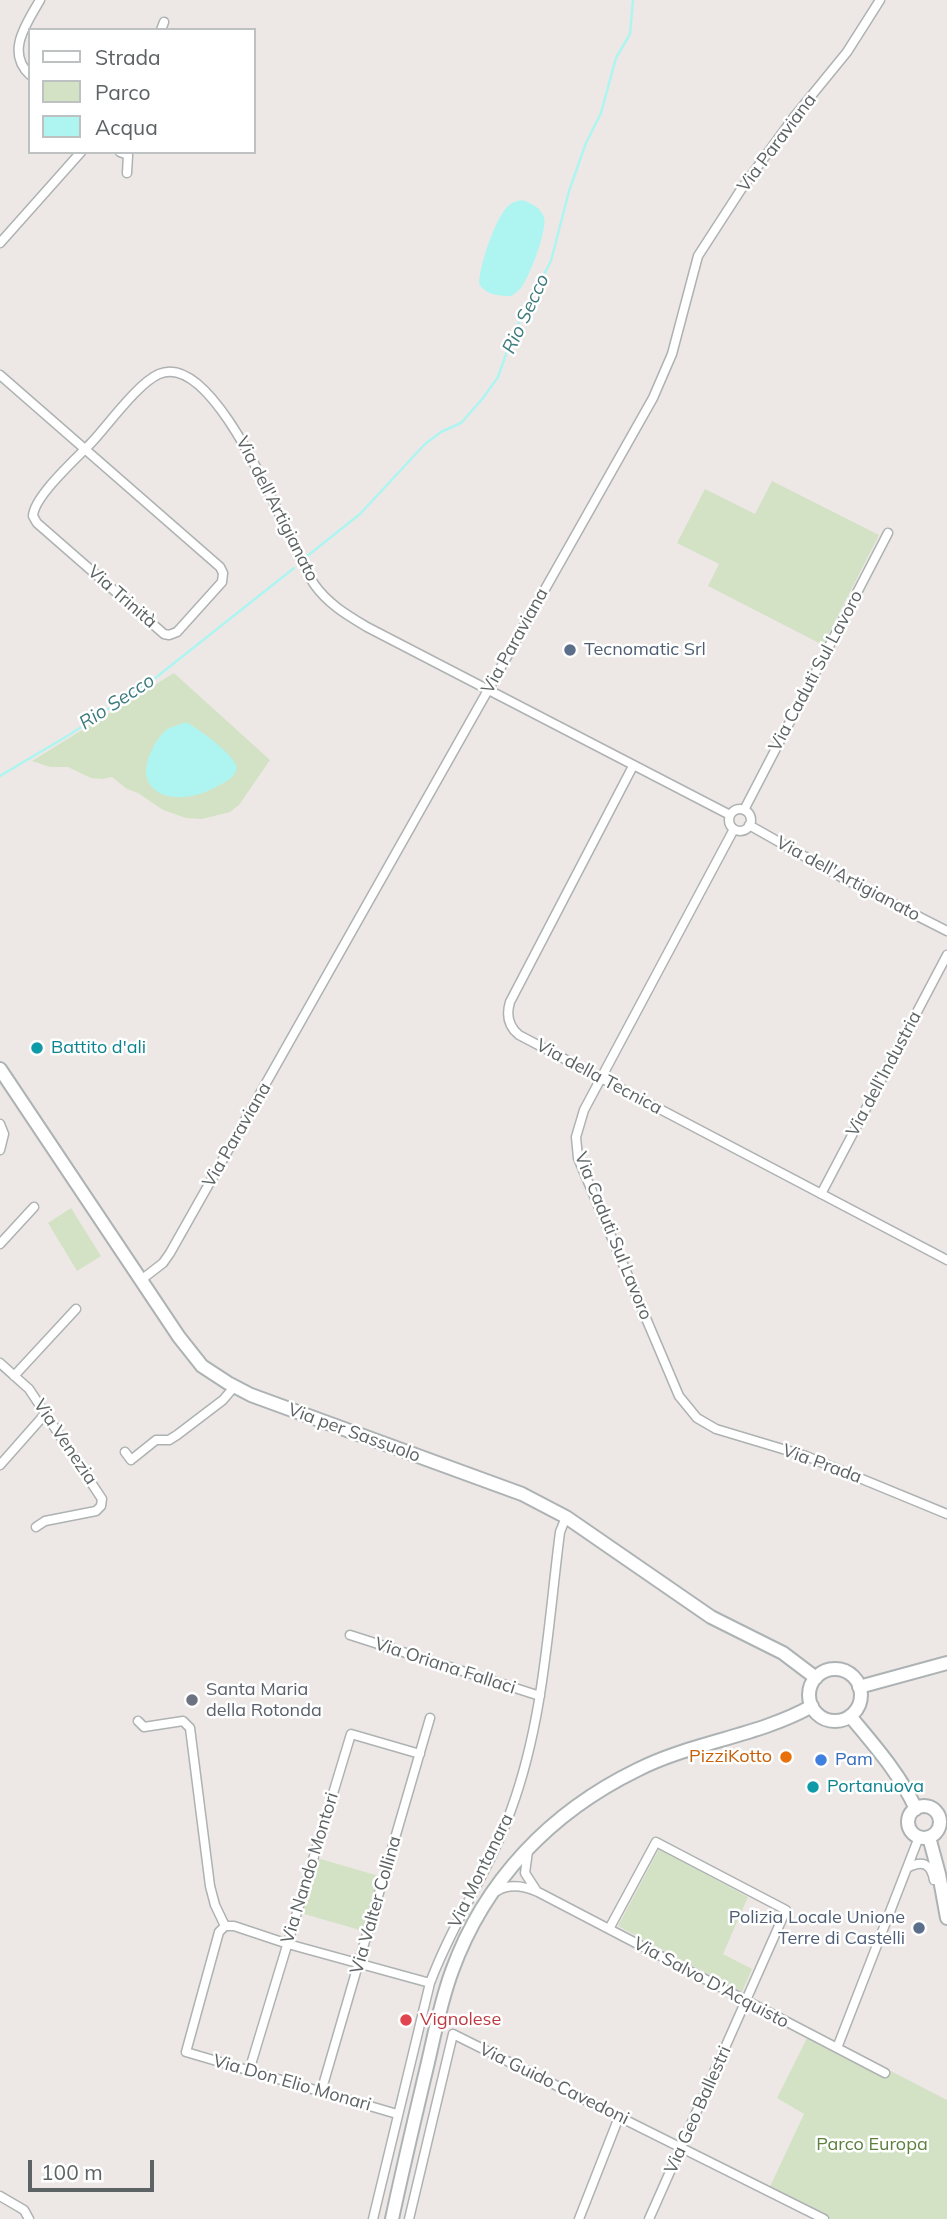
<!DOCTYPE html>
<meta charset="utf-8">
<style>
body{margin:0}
#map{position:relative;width:947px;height:2219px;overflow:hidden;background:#ede8e5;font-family:Mulish,sans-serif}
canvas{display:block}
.legend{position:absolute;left:28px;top:28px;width:228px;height:126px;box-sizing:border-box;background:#fff;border:2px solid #bec1c1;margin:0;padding:9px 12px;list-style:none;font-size:21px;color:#5d6364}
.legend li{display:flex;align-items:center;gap:14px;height:35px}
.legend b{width:35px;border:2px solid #bec1c1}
.scale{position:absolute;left:28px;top:2160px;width:126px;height:32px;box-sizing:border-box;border:4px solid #5d6364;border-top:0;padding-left:9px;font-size:21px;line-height:24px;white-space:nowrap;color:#5d6364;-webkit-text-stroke:5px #fff;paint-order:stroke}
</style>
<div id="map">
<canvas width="947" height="2219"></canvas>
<ul class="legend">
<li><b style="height:9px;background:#fff"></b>Strada</li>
<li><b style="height:19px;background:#d3e2c5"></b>Parco</li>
<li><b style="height:19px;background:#aef5f1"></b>Acqua</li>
</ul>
<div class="scale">100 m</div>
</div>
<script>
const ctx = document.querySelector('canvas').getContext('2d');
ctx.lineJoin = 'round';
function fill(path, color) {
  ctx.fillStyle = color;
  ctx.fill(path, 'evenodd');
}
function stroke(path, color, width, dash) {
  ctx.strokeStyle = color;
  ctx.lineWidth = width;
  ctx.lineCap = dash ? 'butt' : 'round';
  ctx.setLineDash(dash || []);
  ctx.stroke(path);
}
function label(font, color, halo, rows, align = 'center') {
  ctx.font = font + ' Mulish,sans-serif';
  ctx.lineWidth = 5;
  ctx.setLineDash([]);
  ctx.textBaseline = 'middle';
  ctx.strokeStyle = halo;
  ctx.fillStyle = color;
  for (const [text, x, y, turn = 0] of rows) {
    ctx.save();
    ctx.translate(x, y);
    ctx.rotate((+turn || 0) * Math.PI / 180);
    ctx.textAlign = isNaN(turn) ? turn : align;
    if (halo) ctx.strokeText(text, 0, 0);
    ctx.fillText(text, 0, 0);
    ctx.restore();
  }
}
const green = new Path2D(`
 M772,481L879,535L823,645L708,586L719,564L677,543L705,489L755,514Z
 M174,673L270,760L239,805L230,812L202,819L186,818L163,810L138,793L127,789L112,777L102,779L91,778L68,767H50L32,761Z
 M71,1208L101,1256L77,1271L48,1223Z
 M659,1849L748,1897L723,1954L752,1969L742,1992L618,1926Z
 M317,1858L379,1876L363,1931L301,1913Z
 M811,2030L947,2100V2219H828L768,2191L804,2114L777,2098Z`);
const water = new Path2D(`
 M523,200C532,204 540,207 544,217C548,229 529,279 520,289C517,292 514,294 511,296C499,296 486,295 479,284C479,267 495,218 508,206C512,202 517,201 523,200Z
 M186,722C200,730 233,753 237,768C233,781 224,782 214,788C197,798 161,804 149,783C140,768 154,741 166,730C172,726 180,725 186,722Z`);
const stream = new Path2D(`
 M306,557L360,514L425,444L441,432L461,423L483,398L498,377L513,334L551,261L569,191L586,143L601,113L616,58L630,34L633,0
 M0,776L69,735L154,679L294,568`);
const street = new Path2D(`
 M161,30L164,22
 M30,75C5,52 27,23 40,0
 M120,152L128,155L127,173
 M0,243L81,152
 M0,375L220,567L223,573L222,582L177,632L169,635L164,634L37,523L33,516C34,496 77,458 92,442C108,425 138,383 159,374C218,348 289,545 314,584C328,604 347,615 367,627L730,815
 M633,766L510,1002C506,1015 508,1026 519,1035L947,1260
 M729 820a11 11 0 1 1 22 0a11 11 0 1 1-22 0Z
 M744,810L888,533
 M749,825L841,877L947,931
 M734,829L584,1110L576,1137L578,1158L679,1396L697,1418L716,1429L806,1456L947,1514
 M0,1124L4,1134L0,1150
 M821,1194L947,955
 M0,1244L34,1207
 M141,1280L163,1263L170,1253L653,398L672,354L698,256L742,188L794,117L847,52L880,0
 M0,1363L29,1389L102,1499L101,1506L96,1511L45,1521L36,1527
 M14,1376L76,1309
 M125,1452L131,1460L156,1440H169L177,1435L223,1400L234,1387
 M0,1465L46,1413
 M350,1635L540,1696
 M138,1721L144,1727L183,1721L190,1728L210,1886L215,1905L225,1926
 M528,1851L525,1873L536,1890
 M907,1868C922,1860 931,1863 934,1880
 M497,1891C510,1883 524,1886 538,1892L885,2073
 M609,1929L656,1842L786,1910L649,2219
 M837,2048L919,1837
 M249,2071L351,1734L420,1754
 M321,2092L430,1718
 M397,2114L186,2052L219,1932L225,1926H234L288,1944L430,1983
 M0,2196L24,2210L29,2219
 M373,2219L430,1983C452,1923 490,1870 511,1810C544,1720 548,1625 560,1532L566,1517
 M409,2219L453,2034L824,2219
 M579,2219L619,2117`);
const secondary = new Path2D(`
 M0,1069L179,1337L202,1366L228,1383L251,1395L522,1494L566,1517L711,1617L783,1653L816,1678
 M809 1695a26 26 0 1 1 52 0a26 26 0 1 1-52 0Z
 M859,1687L947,1663
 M850,1716C874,1745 900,1774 916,1809
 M908 1822a16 16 0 1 1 32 0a16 16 0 1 1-32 0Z
 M929,1837L939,1874L947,1918
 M392,2219C402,2172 413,2126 424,2079C433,2043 439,2006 452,1971C485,1880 551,1812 637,1770C692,1742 759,1736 812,1706`);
const markers = [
 [570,650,7,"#5c6f8a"],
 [37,1048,7,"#0f9aa8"],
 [192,1700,7,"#6b7280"],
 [786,1757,7,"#e8710a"],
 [821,1760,7,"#3f7fe0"],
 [813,1787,7,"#0f9aa8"],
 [919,1928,7,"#5c6f8a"],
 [406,2020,7,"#e0444e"]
];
const streetNames = [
 ["Via Paraviana",777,143,-53],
 ["Via dell'Artigianato",277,509,63],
 ["Via Trinità",122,597,41],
 ["Via Paraviana",515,641,-61],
 ["Via Caduti Sul Lavoro",816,671,-62],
 ["Via dell'Artigianato",848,879,28],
 ["Via dell’Industria",884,1074,-62],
 ["Via della Tecnica",599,1077,28],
 ["Via Paraviana",237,1135,-60],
 ["Via Caduti Sul Lavoro",613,1236,68],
 ["Via per Sassuolo",354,1433,20],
 ["Via Venezia",65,1442,56],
 ["Via Prada",822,1464,20],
 ["Via Oriana Fallaci",445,1666,18],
 ["Via Nando Montori",310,1868,-73],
 ["Via Montanara",481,1871,-64],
 ["Via Valter Collina",376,1905,-74],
 ["Via Salvo D'Acquisto",711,1983,28],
 ["Via Don Elio Monari",292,2083,16],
 ["Via Guido Cavedoni",554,2084,26],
 ["Via Geo Ballestri",698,2110,-66]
];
const serviceNames = [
 ["Tecnomatic Srl",584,650],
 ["Polizia Locale Unione",905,1918,"right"],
 ["Terre di Castelli",905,1939,"right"]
];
const cultureNames = [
 ["Battito d'ali",51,1048],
 ["Portanuova",827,1787]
];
const worshipNames = [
 ["Santa Maria",206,1690],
 ["della Rotonda",206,1711]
];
const foodNames = [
 ["PizziKotto",772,1757]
];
const shopNames = [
 ["Pam",835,1760]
];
const healthNames = [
 ["Vignolese",420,2020]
];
const parkNames = [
 ["Parco Europa",872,2145]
];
const waterNames = [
 ["Rio Secco",526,314,-65],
 ["Rio Secco",117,702,-33]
];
fill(green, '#d3e2c5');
fill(water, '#aef5f1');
stroke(stream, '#aef5f1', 2.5);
stroke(street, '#aeb2b3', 11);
stroke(secondary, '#adb3b4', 16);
stroke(street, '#fff', 8);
stroke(secondary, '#fff', 12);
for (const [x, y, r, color] of markers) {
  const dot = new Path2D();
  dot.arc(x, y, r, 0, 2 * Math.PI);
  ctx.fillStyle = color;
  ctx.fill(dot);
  stroke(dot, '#fff', 2.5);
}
label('18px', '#5d6364', '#fff', streetNames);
label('18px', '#4e5e75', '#fff', serviceNames, 'left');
label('18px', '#0d838f', '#fff', cultureNames, 'left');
label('18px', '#5b616d', '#fff', worshipNames, 'left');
label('18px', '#c56008', '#fff', foodNames, 'right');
label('18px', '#366cbe', '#fff', shopNames, 'left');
label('18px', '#be3a42', '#fff', healthNames, 'left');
label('18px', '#5c8040', '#fff', parkNames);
label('italic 19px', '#3d7a7c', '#fff', waterNames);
</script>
